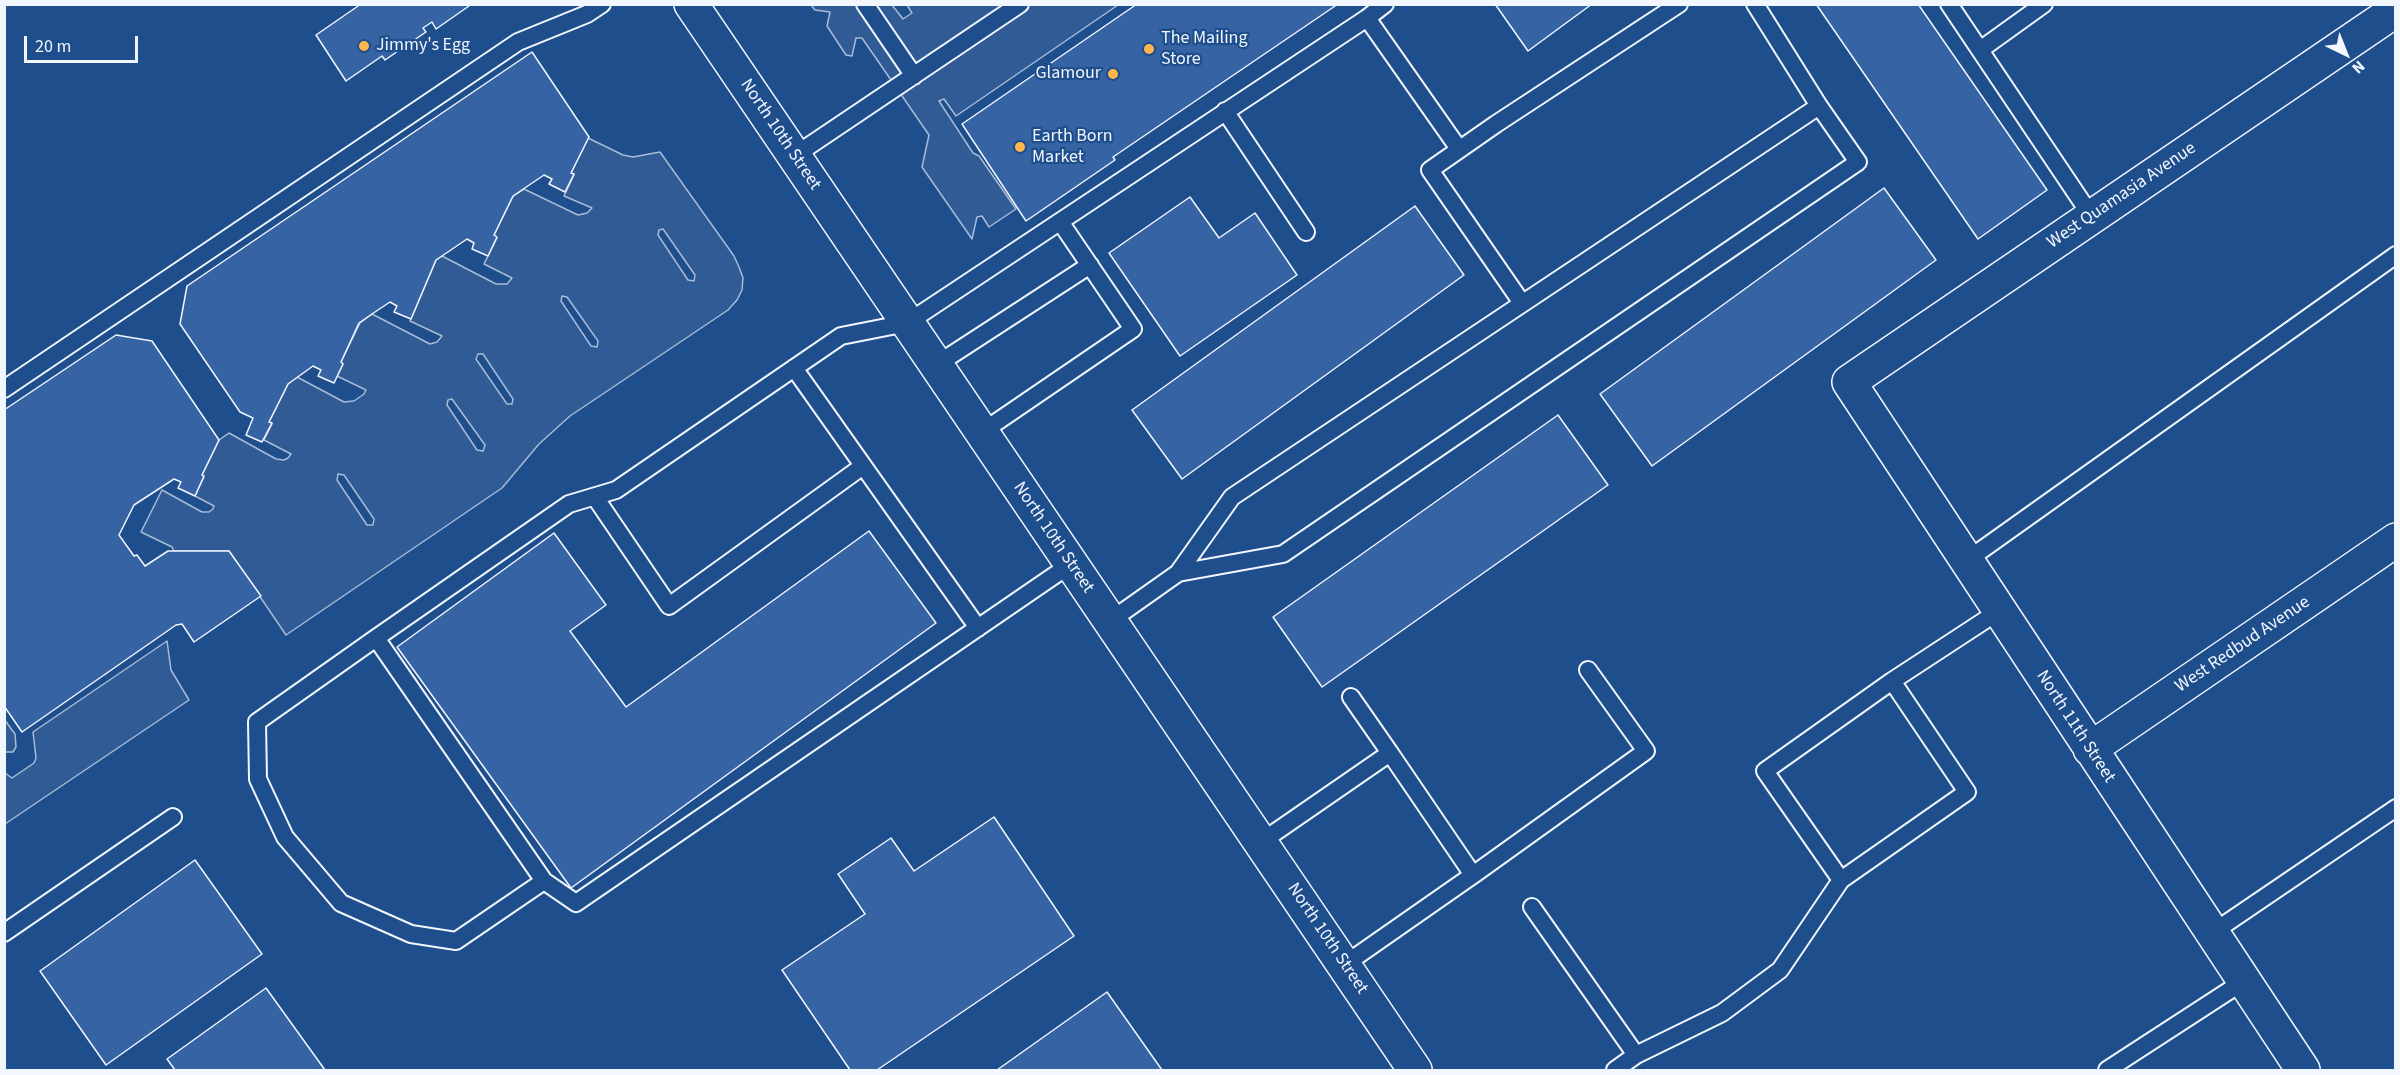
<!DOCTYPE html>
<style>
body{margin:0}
#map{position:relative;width:2400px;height:1075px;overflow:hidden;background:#1f4e8c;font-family:"Source Sans 3",sans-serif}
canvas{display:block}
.frame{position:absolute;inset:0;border:6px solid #f2f6ff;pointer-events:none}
.north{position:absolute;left:2316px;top:24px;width:60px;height:60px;-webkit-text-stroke:4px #1f4e8c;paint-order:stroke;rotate:137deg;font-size:16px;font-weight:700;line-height:24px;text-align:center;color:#f2f6ff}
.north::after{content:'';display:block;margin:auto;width:21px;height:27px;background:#f2f6ff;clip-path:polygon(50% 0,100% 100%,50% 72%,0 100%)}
.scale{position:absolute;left:24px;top:36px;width:114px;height:27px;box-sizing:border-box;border:3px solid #f2f6ff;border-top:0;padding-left:8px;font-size:18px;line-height:21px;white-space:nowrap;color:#f2f6ff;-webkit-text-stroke:4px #1f4e8c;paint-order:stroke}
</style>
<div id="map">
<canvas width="2400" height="1075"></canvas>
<div class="frame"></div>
<div class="north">N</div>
<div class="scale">20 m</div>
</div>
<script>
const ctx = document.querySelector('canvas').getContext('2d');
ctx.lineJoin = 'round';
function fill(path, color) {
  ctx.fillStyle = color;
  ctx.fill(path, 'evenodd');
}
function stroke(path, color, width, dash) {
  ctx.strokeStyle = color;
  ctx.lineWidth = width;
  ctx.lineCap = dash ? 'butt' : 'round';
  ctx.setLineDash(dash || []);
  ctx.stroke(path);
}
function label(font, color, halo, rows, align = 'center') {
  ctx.font = font + ' "Source Sans 3",sans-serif';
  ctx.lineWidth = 4.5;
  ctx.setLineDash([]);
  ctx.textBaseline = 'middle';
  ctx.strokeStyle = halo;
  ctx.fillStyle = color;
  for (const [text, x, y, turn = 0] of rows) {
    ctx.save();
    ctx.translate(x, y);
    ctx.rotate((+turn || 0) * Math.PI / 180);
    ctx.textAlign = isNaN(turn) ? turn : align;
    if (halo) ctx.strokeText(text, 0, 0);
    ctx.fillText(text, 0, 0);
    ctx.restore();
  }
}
const parking = new Path2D(`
 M811,5H892L903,19L912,13L907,5H1118L956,116L944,99L939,101L973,153L979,156L1016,209L989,227L982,216L977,217L972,239L922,167L929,135L862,38H856L852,56L846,55L827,26L830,12L815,10Z
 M588,138L623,155L633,157L660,152L734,256L739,267L743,278L742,290L737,300L728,310L570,416L539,444L502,488L286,635L229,551H174L172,547L141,532L162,490L202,512H209L213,509L214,506L195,496L204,477L202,475L219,440L229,433L276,459L284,460L288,458L291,454L264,440L272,424L269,422L288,384L297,377L344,402L354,401L364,394L366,390L337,376L343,364L341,362L360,323L372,314L430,344L437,342L442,336L410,321L436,260L442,256L496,284H507L512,278L484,264L497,238L494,235L513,196L524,189L578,215L587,213L592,208L564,196L574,175L571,173ZM663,229L695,275L694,281L688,280L658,235L659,230ZM562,296L567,297L598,341L597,347L591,346L561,301ZM478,354H483L513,399L512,404H507L476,359ZM452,399L485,445L483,451L477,450L447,405L448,400ZM338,474L344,475L374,519L373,525H367L337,480Z
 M167,641L171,670L189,700L5,824V773L12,778L34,763L36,758L33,732Z
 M4,719L15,734L16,747L13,752H5Z`);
const building = new Path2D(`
 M361,4H468L469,6L436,29L432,22L423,28L426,32L385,60L382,56L346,81L316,35Z
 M1137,4H1338L1113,157L1115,160L1026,221L962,124Z
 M1495,4H1592L1528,51Z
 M1816,4H1918L2047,190L1978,239Z
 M532,52L589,137L571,173L574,174L565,192L549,184L552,179L544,175L513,196L494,235L497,237L488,256L472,249L474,243L467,239L442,256L436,260L411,319L394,312L397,306L390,302L372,314L359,323L341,362L343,364L334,383L318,376L321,370L313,366L288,384L269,422L272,423L262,442L246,435L253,418L240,412L180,324L187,286Z
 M1884,188L1936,260L1652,466L1600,394Z
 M1190,197L1219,238L1255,213L1297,275L1180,356L1109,253Z
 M1415,206L1464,275L1182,479L1132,410Z
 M116,335L152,341L219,440L202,475L204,476L195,496L178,488L181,482L174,479L134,505L119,535L134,556L137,555L145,566L168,551H229L261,596L194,642L182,624L176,625L22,732L4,706V410Z
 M1558,415L1608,485L1322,687L1273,617Z
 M869,531L936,623L571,888L397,647L554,533L606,605L570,631L626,707Z
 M994,817L1074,936L877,1070H850L782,970L865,914L838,874L891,838L914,871Z
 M195,860L262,954L106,1065L40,971Z
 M266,988L325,1070H175L167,1059Z
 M1107,992L1162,1070H997Z`);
const lane = new Path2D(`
 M865,4L914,76
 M1949,4L2092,217
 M1367,18L1385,4
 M1980,50L2044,4
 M1225,111L1306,232
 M794,156L1020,4
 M1522,303L1430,170L1496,124L1679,4
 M936,365L1090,265
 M794,368L978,628
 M4,389L518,42L587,14L602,4
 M982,432L1133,329L1061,223
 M595,497L669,606L863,466
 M1966,561L2396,255
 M1071,564L576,903L544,881L376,638L569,504L616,490L841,336L907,323L1367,18L1459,149
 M1178,573L1283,554L1858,162L1819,106L1755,4
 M1110,621L1178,573L1232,497L1819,106
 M376,638L257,722L258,779L285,837L341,903L411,934L456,941L544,881
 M1892,681L1999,611
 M1351,697L1390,753
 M1261,842L1390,753L1473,875L1344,965
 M1473,875L1646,751L1588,670
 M1532,907L1636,1055L1615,1070
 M4,933L173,817
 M2212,933L2396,808
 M1636,1055L1722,1013L1780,970L1841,880L1967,792L1892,681L1765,771L1841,880
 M2107,1070L2244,981`);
const street = new Path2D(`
 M2090,749L2396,540
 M2303,1070L1849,382L2396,10`);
const primary = new Path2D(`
 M691,4L1415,1070`);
const markers = [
 [364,46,6,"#ffb74d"],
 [1149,49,6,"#ffb74d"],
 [1113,74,6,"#ffb74d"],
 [1020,147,6,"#ffb74d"]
];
const poiNames = [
 ["The Mailing",1161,39],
 ["Store",1161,60],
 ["Jimmy's Egg",376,46],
 ["Glamour",1101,74,"right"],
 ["Earth Born",1032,137],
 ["Market",1032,158]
];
const streetNames = [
 ["North 10th Street",780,135,56],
 ["West Quamasia Avenue",2122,196,-34],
 ["North 10th Street",1053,538,56],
 ["West Redbud Avenue",2243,645,-34],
 ["North 11th Street",2075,727,57],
 ["North 10th Street",1327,939,56]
];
fill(parking, '#305b95');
stroke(parking, '#a8bbd7', 1.5);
fill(building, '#3563a3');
stroke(building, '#f2f6ff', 1.5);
stroke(lane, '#f2f6ff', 20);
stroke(street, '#f2f6ff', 36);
stroke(primary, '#f2f6ff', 36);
stroke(lane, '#1f4e8c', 16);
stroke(street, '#1f4e8c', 33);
stroke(primary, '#1f4e8c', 33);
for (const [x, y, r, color] of markers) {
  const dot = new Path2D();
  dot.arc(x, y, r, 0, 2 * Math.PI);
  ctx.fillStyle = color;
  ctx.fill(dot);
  stroke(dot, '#1f4e8c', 2);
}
label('18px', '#f2f6ff', '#1f4e8c', poiNames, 'left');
label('18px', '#f2f6ff', '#1f4e8c', streetNames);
</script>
